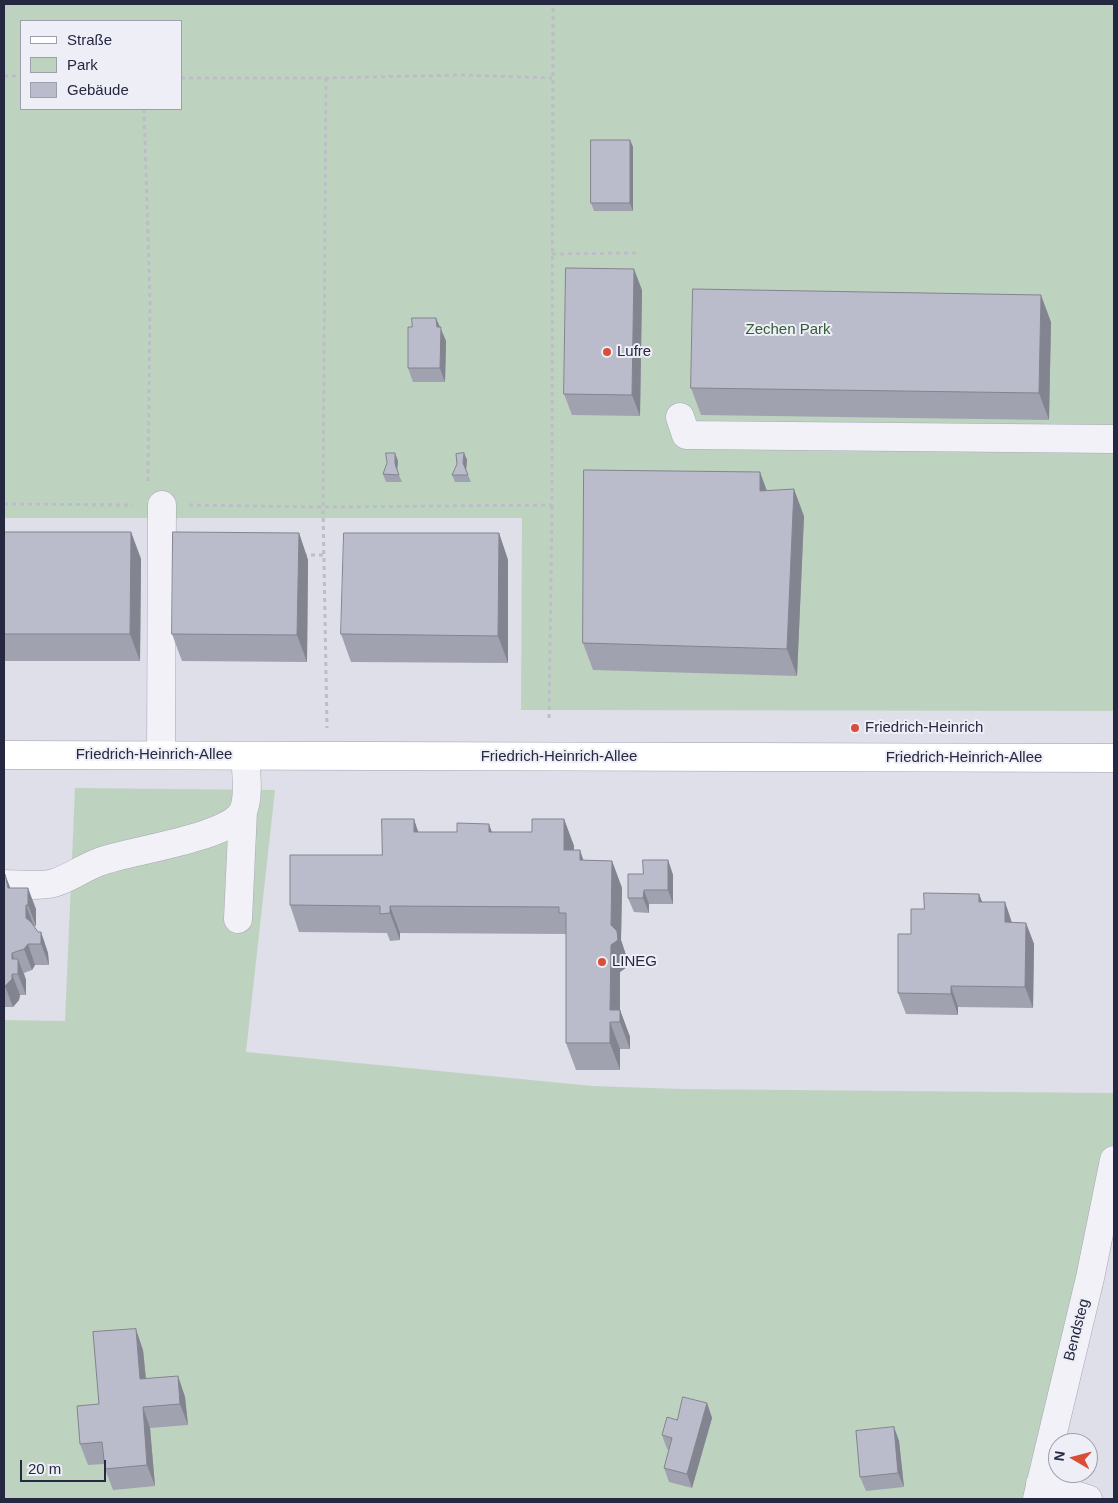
<!DOCTYPE html>
<meta charset="utf-8">
<style>
body{margin:0}
#map{position:relative;width:1118px;height:1503px;overflow:hidden;background:#dedfe9;font-family:Arial,sans-serif}
canvas{display:block}
.frame{position:absolute;inset:0;border:5px solid #262841;pointer-events:none}
.legend{position:absolute;left:20px;top:20px;width:162px;height:90px;box-sizing:border-box;background:#edeef6;border:1px solid #9d9fae;margin:0;padding:6px 9px;list-style:none;font-size:15px;color:#262841}
.legend li{display:flex;align-items:center;gap:10px;height:25px}
.legend b{width:25px;border:1px solid #9d9fae}
.north{position:absolute;left:1048px;top:1433px;width:50px;height:50px;box-sizing:border-box;background:#edeef6;border:1px solid #9d9fae;border-radius:50%;rotate:278deg;font-size:14px;font-weight:700;line-height:20px;text-align:center;color:#262841}
.north::after{content:'';display:block;margin:auto;width:18px;height:22px;background:#d94e37;clip-path:polygon(50% 0,100% 100%,50% 72%,0 100%)}
.scale{position:absolute;left:20px;top:1460px;width:86px;height:22px;box-sizing:border-box;border:2px solid #262841;border-top:0;padding-left:6px;font-size:15px;line-height:18px;white-space:nowrap;color:#262841;-webkit-text-stroke:4px #edeef6;paint-order:stroke}
</style>
<div id="map">
<canvas width="1118" height="1503"></canvas>
<div class="frame"></div>
<ul class="legend">
<li><b style="height:6px;background:#fff"></b>Straße</li>
<li><b style="height:14px;background:#bed3bf"></b>Park</li>
<li><b style="height:14px;background:#babccc"></b>Gebäude</li>
</ul>
<div class="north">N</div>
<div class="scale">20 m</div>
</div>
<script>
const ctx = document.querySelector('canvas').getContext('2d');
ctx.lineJoin = 'round';
function fill(path, color) {
  ctx.fillStyle = color;
  ctx.fill(path, 'evenodd');
}
function stroke(path, color, width, dash) {
  ctx.strokeStyle = color;
  ctx.lineWidth = width;
  ctx.lineCap = dash ? 'butt' : 'round';
  ctx.setLineDash(dash || []);
  ctx.stroke(path);
}
function label(font, color, halo, rows, align = 'center') {
  ctx.font = font + ' Arial,sans-serif';
  ctx.lineWidth = 4;
  ctx.setLineDash([]);
  ctx.textBaseline = 'middle';
  ctx.strokeStyle = halo;
  ctx.fillStyle = color;
  for (const [text, x, y, turn = 0] of rows) {
    ctx.save();
    ctx.translate(x, y);
    ctx.rotate((+turn || 0) * Math.PI / 180);
    ctx.textAlign = isNaN(turn) ? turn : align;
    if (halo) ctx.strokeText(text, 0, 0);
    ctx.fillText(text, 0, 0);
    ctx.restore();
  }
}
const green = new Path2D(`
 M4,4H1114V711L521,710L522,518H4ZM21,21H181V109H21Z
 M75,788L275,790L246,1052L592,1086L681,1089L1114,1093V1160L1036,1499H4V1020L65,1021Z`);
const path = new Path2D(`
 M4,76H21
 M181,78H326L462,75L552,78
 M326,78L323,507L327,728
 M144,109L150,300L148,481
 M552,254L639,253
 M4,504L133,505
 M189,505L323,507L552,505L553,4
 M303,555H324
 M549,718L552,505`);
const minor = new Path2D(`
 M680,417L686,435L1114,439
 M161,755L162,505
 M4,884C20,884 38,887 54,883C70,878 83,868 99,862C131,850 225,839 242,813C250,800 246,770 245,756
 M238,919L243,811
 M1040,1484L1088,1499
 M1037,1499L1090,1278L1114,1160`);
const major = new Path2D(`
 M4,755L1114,758`);
const wall = new Path2D(`
 M630,140L633,147V211H594L591,203Z
 M642,290L640,416L572,415L564,394Z
 M436,318L446,341L445,382H413L408,368L412,327Z
 M1051,322L1049,420L701,415L691,388Z
 M464,453L467,460L466,470L471,482H455L452,475Z
 M398,461L397,471L402,482H386L383,474Z
 M767,490L804,516L797,676L593,670L583,643Z
 M4,532H131L141,559L140,661H4Z
 M299,533L308,560L307,662L182,661L172,634Z
 M499,533L508,560V663L351,662L341,634Z
 M564,819L574,846V850H580L583,860L612,861L622,888L621,940L627,958V967L620,972V1010L630,1037V1049H620V1070H576L566,1043V934L400,933V940L390,941L387,933L299,932L290,905L382,855L418,832H532Z
 M668,860L673,875V904H649V913L634,912L628,898L643,874Z
 M4,874L10,888L36,909V926H34L38,932H41L48,953L49,965H35L32,970L24,973L26,980V995H20L19,1000L13,1007H4Z
 M979,894L982,902H1005L1012,923H1026L1034,944L1033,1008L958,1007V1015L906,1014L898,993L924,909Z
 M143,1350L146,1379L178,1376L185,1397L188,1425L150,1428L155,1486L113,1490L105,1469L104,1464L88,1465L80,1444L99,1404Z
 M707,1403L712,1418L692,1488L669,1482L664,1468L669,1450L667,1449L662,1435L677,1420Z
 M894,1427L899,1441L904,1487L866,1491L860,1477Z`);
const shadedWall = new Path2D(`
 M630,140L633,147V211L630,203Z
 M634,269L642,290L640,416L632,395Z
 M1041,295L1051,322L1049,420L1039,393Z
 M436,318L446,341L445,382L440,368Z
 M395,453L398,461L397,471L395,464Z
 M464,453L467,460L466,471L463,463Z
 M760,472L770,499L760,491Z
 M794,489L804,516L797,676L787,649Z
 M131,532L141,559L140,661L130,634Z
 M299,533L308,560L307,662L297,635Z
 M499,533L508,560V663L498,636Z
 M414,819L423,846L414,832Z
 M564,819L574,846L573,877L564,850Z
 M489,824L499,851L489,832Z
 M580,850L589,877L580,860Z
 M668,860L673,875V904L668,890Z
 M612,861L622,888L621,940L627,958V967L620,972V1010L630,1037V1049L620,1022L610,1010Z
 M5,874L13,895L8,888Z
 M28,888L36,909V926L28,905Z
 M644,890L649,904V913L643,898Z
 M979,894L987,915L979,902Z
 M1005,902L1012,923L1005,922Z
 M26,905L34,926L26,918Z
 M390,906L400,933V940L390,913Z
 M1026,923L1034,944L1033,1008L1025,987Z
 M41,932L48,953L49,965L41,944Z
 M28,944L35,965L32,970L24,949Z
 M12,953L18,970V959L26,980V995L12,959Z
 M12,974L20,995L19,1000L13,1007L5,986Z
 M951,986L958,1007V1015L951,994Z
 M610,1022L620,1049V1070L610,1043Z
 M136,1329L143,1350L148,1400L140,1379Z
 M178,1376L185,1397L188,1425L180,1404Z
 M707,1403L712,1418L692,1488L687,1474Z
 M143,1407L150,1428L155,1486L147,1465Z
 M894,1427L899,1441L904,1487L898,1473Z`);
const building = new Path2D(`
 M591,140H630V203H591Z
 M566,268L634,269L632,395L564,394Z
 M693,289L1041,295L1039,393L691,388Z
 M412,318H436L437,327H441L440,368H408V327H412Z
 M386,453H395V464L399,475L383,474L387,463Z
 M464,453L463,463L468,475H452L457,464L456,454Z
 M584,470L760,472V491L794,489L787,649L583,643Z
 M4,532H131L130,634H4Z
 M173,532L299,533L297,635L172,634Z
 M344,533H499L498,636L341,634Z
 M382,819H414V832H457V823L489,824V832H532V819H564V850H580V860L612,861L611,925L617,931L618,940L611,945L610,1010H620V1022H610V1043H566V913H559V907L390,906V913L380,914V906L290,905V855H382Z
 M643,860H668V890H644L643,898H628V874H643Z
 M4,874H5L8,888H28V905H26V918L31,922L38,932H41V944H28L24,949L12,953V959H18V974H12V979L5,986H4Z
 M924,893L979,894V902H1005V922L1026,923L1025,987L951,986V994L898,993V934H911V909H924Z
 M136,1329L140,1379L178,1376L180,1404L143,1407L147,1465L105,1469L102,1442L80,1444L77,1406L99,1404L93,1332Z
 M683,1397L707,1403L687,1474L664,1468L672,1438L662,1435L667,1417L677,1420Z
 M894,1427L898,1473L860,1477L856,1431Z`);
const markers = [
 [607,352,5,"#d94e37"],
 [855,728,5,"#d94e37"],
 [602,962,5,"#d94e37"]
];
const parkNames = [
 ["Zechen Park",788,330]
];
const poiNames = [
 ["Lufre",617,352],
 ["Friedrich-Heinrich",865,728],
 ["LINEG",612,962]
];
const streetNames = [
 ["Friedrich-Heinrich-Allee",154,755],
 ["Friedrich-Heinrich-Allee",559,757],
 ["Friedrich-Heinrich-Allee",964,758],
 ["Bendsteg",1077,1330,-76]
];
fill(green, '#bed3bf');
stroke(minor, '#a7a8b7', 29);
stroke(major, '#9c9fb5', 29);
stroke(path, '#bcbdc8', 3, [4, 4]);
stroke(minor, '#f1f1f7', 28);
stroke(major, '#fff', 28);
fill(wall, '#a0a2af');
fill(shadedWall, '#82848f');
fill(building, '#babccc');
stroke(building, '#82848f', 1);
for (const [x, y, r, color] of markers) {
  const dot = new Path2D();
  dot.arc(x, y, r, 0, 2 * Math.PI);
  ctx.fillStyle = color;
  ctx.fill(dot);
  stroke(dot, '#edeef6', 2);
}
label('15px', '#325e36', '#edeef6', parkNames);
label('15px', '#262841', '#edeef6', poiNames, 'left');
label('15px', '#262841', '#edeef6', streetNames);
</script>
